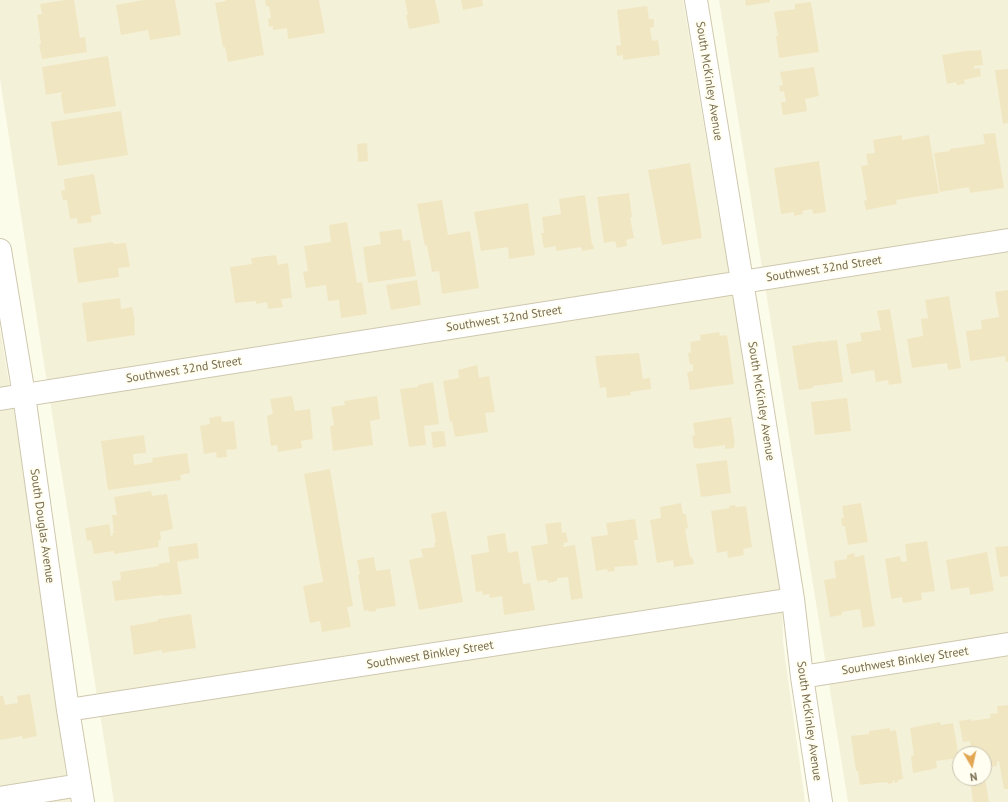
<!DOCTYPE html>
<style>
body{margin:0}
#map{position:relative;width:1008px;height:802px;overflow:hidden;background:#fcfcea;font-family:"PT Sans",sans-serif}
canvas{display:block}
.north{position:absolute;left:952px;top:746px;width:40px;height:40px;box-sizing:border-box;background:#fffef1;border:1px solid #c9c4af;border-radius:50%;rotate:171deg;font-size:11px;font-weight:700;line-height:16px;text-align:center;color:#786c4d}
.north::after{content:'';display:block;margin:auto;width:14px;height:18px;background:#e3a753;clip-path:polygon(50% 0,100% 100%,50% 72%,0 100%)}
</style>
<div id="map">
<canvas width="1008" height="802"></canvas>
<div class="north">N</div>
</div>
<script>
const ctx = document.querySelector('canvas').getContext('2d');
ctx.lineJoin = 'round';
function fill(path, color) {
  ctx.fillStyle = color;
  ctx.fill(path, 'evenodd');
}
function stroke(path, color, width, dash) {
  ctx.strokeStyle = color;
  ctx.lineWidth = width;
  ctx.lineCap = dash ? 'butt' : 'round';
  ctx.setLineDash(dash || []);
  ctx.stroke(path);
}
function label(font, color, halo, rows, align = 'center') {
  ctx.font = font + ' "PT Sans",sans-serif';
  ctx.lineWidth = 4;
  ctx.setLineDash([]);
  ctx.textBaseline = 'middle';
  ctx.strokeStyle = halo;
  ctx.fillStyle = color;
  for (const [text, x, y, turn = 0] of rows) {
    ctx.save();
    ctx.translate(x, y);
    ctx.rotate((+turn || 0) * Math.PI / 180);
    ctx.textAlign = isNaN(turn) ? turn : align;
    if (halo) ctx.strokeText(text, 0, 0);
    ctx.fillText(text, 0, 0);
    ctx.restore();
  }
}
const residential = new Path2D(`
 M0,0H683L719,216L781,523L783,642L805,802H114L39,332L0,79Z
 M719,0H1008V802H848ZM960,754H984V778H960Z
 M0,329L18,437L70,802H0Z`);
const building = new Path2D(`
 M65,0H74L80,38L85,37L87,52L42,59L39,44H41L37,15L42,14L40,4Z
 M144,0H175L181,35L150,40L148,30L121,35L116,5Z
 M225,0H255L264,55L228,62L225,47H223L215,3L226,1Z
 M265,0H319L325,33L288,39L287,28L273,30V26L269,27L268,19L271,18L269,6H266Z
 M405,0H435L440,23L409,29L406,15H408Z
 M461,0H482L483,6L463,10Z
 M745,0H770V2L746,6Z
 M811,2L819,52L779,58L776,36H778L774,12L795,9V4Z
 M647,6L649,19H654V27L650,28L652,41L658,40L660,55L623,60V55L617,56L616,46L621,45L617,10Z
 M971,50V51L981,50L983,65L974,66V69L980,68L981,76L964,80L965,84L957,85L956,82L947,84L942,55Z
 M108,56L116,106L64,114L61,94H62V92L46,95L42,67Z
 M814,67L819,96L805,99L807,111L783,115L781,102H786L784,91L780,92L779,86L783,85L780,72Z
 M1008,69V123L1003,124L995,70Z
 M121,111L128,155L58,166L51,122Z
 M995,133L1004,188L970,193L969,187L940,192L934,153L950,151V149L985,144L983,134Z
 M902,135V140L929,135L939,193L896,200L897,204L866,210L864,201L867,200L861,166L868,165L866,154L875,153L873,140Z
 M367,143L368,161L358,162L357,144Z
 M819,161L826,212L813,214L812,209L802,211L803,214L794,216V212L781,214L774,168Z
 M690,163L702,238L662,245L648,170Z
 M94,174L101,214L91,216L92,222L78,224L77,218L70,219L67,200H63L61,191L65,190L64,179Z
 M629,193L632,217L630,218L634,238L626,240L627,246L617,248L615,241L604,243L597,197Z
 M585,195L592,245L593,244L594,249L582,251L581,247L556,251V246L544,248L541,233H544L542,217L561,214L559,199Z
 M442,200L448,235L470,231L479,288L442,294L439,271L432,272L427,245L425,246L417,204Z
 M528,203L535,255L509,259L508,247L481,251L474,212Z
 M347,222L357,283L362,282L367,314L341,318L339,300L328,301L326,285L306,288L303,272L308,271L304,246L331,242L329,225Z
 M401,229L403,241L410,240L416,276L368,283L363,247L381,244L379,232Z
 M113,242L114,244L126,243L130,267L118,268L119,277L78,283L73,248Z
 M276,255L278,265L288,263L292,298L281,299L283,307L268,309L267,302L256,304V301L235,303L230,267L252,264L251,258Z
 M417,280L421,305L391,310L386,285Z
 M1008,290V362H1006L1005,356L970,361L966,331L982,329L981,320L999,317L995,292Z
 M949,296L961,368L948,370L947,363L912,368L907,339L923,336L921,319L928,318L925,300Z
 M120,298L121,309L132,307L135,321H134L135,335L87,342L82,303Z
 M890,309L902,383L889,385L888,380L876,382L874,370L851,374L846,344L862,341L860,333L881,330L877,311Z
 M719,332L720,336L727,335L734,384L690,390L687,372L693,371V364L690,365L688,353L691,352L690,342L701,340L700,335Z
 M837,340L843,382L813,386V388L799,390L792,346L822,341V342Z
 M639,353L643,379L650,378L651,389L630,392L631,395L607,398L606,387L600,388L595,356Z
 M477,365L479,378L489,376L495,412L485,413L488,432L455,437L452,421L450,422L443,381L459,378L458,370Z
 M433,382L439,424L424,426L426,445L409,447L400,389L418,387V385Z
 M292,396L295,411L310,409L313,439L301,441L302,448L278,452L277,445L271,446L267,416L273,414L270,399Z
 M377,396L380,419L370,421L373,445L333,451L330,426L334,425L331,407L345,405L344,401Z
 M847,398L851,431L815,435L811,402Z
 M221,416L222,422L234,421L237,449L226,450L227,457L217,458L216,452L204,454L200,426L210,424L209,418Z
 M731,417L735,443H734V448L725,449V445L697,449V448H694L692,436L695,435L693,423Z
 M444,431L446,446L433,448L431,432Z
 M144,435L146,453L133,454L134,465L153,462L152,458L187,453L190,473L180,475L181,480L108,490L101,441Z
 M727,460L731,493L701,497L696,464Z
 M330,469L353,606L347,607L351,627L322,632L320,621L310,623L303,586L323,582L304,474Z
 M151,491L152,496L167,494L173,529L160,532L161,540L158,541L159,547L114,554V551L94,554L91,540L87,541L85,528L109,524L111,537L113,536L112,533H114L112,515H117L114,497Z
 M681,503L683,514H686L688,528L685,529L690,557H692L694,564L674,567L673,560L657,563L650,520L661,518L660,507Z
 M861,503L868,542L848,545L845,526H842L841,518H844L842,506Z
 M735,505L736,507L746,506L752,547L743,549L744,555L728,558L727,551L717,553L711,511L729,508V506Z
 M446,511L463,602L419,610L409,560L423,557L421,549L435,547L434,543H436L431,514Z
 M635,519L638,540H634L638,565L614,567L615,571L608,572L607,569L596,571L591,537L608,535L606,523Z
 M561,522L562,533L566,532L568,542L564,543V545H563V547L575,545L583,598L571,600L568,577L557,578V581L548,583L547,580L537,581L531,546L548,544L545,524Z
 M505,533L508,553L518,551L523,584L530,583L535,610L504,615L502,596L490,598L489,594L483,595L482,591L476,592L471,555L489,552L487,536Z
 M927,541L935,591L921,593L922,600L903,603L902,597L891,599L885,559L900,556L901,562L907,561L905,544Z
 M197,543L199,558L177,562L182,594L163,596V595L115,601L112,581L121,580L120,572L159,566L158,564L170,562L168,547Z
 M1008,546V576L1000,577L995,547Z
 M987,552L994,591L970,595L969,587L951,590L946,560Z
 M854,553L855,557L864,555L875,626L863,628L860,609L841,612L842,615L830,617L824,580L836,578L834,561L847,559V555Z
 M374,557L376,571L390,569L396,606L376,609V611L369,612L368,610L364,611L358,575L360,574L357,560Z
 M191,614L196,648L162,653V650L134,655L130,626L158,621V619Z
 M30,694L37,736L23,739L22,736L0,740V696H3L5,705L18,703L17,696Z
 M1008,705V789H1004L999,761L997,762V766L984,768V754H972L970,741L963,742L959,721L971,719V721L991,718L990,714L998,713L997,706Z
 M940,722L941,725L953,723L959,758L936,761L937,768L913,773L911,756L914,755L910,728Z
 M890,728V731L896,730L903,779L898,780V782L895,783L894,780L892,781L893,783L888,784V782L884,783V782L860,785L858,771H856L851,736L869,734V731Z
 M985,778L989,802H973L970,779Z`);
const minor = new Path2D(`
 M696,0L742,281L793,599L802,677L821,802
 M0,250L24,395L68,710L83,802
 M0,399L1008,240
 M802,677L1008,644
 M68,710L793,599
 M0,798L80,785`);
const streetNames = [
 ["South McKinley Avenue",709,81,81],
 ["Southwest 32nd Street",824,269,-9],
 ["Southwest 32nd Street",504,319,-9],
 ["Southwest 32nd Street",184,370,-9],
 ["South McKinley Avenue",761,401,81],
 ["South Douglas Avenue",42,526,82],
 ["Southwest Binkley Street",430,655,-9],
 ["Southwest Binkley Street",905,661,-9],
 ["South McKinley Avenue",809,721,82]
];
fill(residential, '#f4f1d9');
fill(building, '#f1e6c2');
stroke(minor, '#cfc8af', 24);
stroke(minor, '#fff', 22);
label('12px', '#786c4d', '#fffef1', streetNames);
</script>
